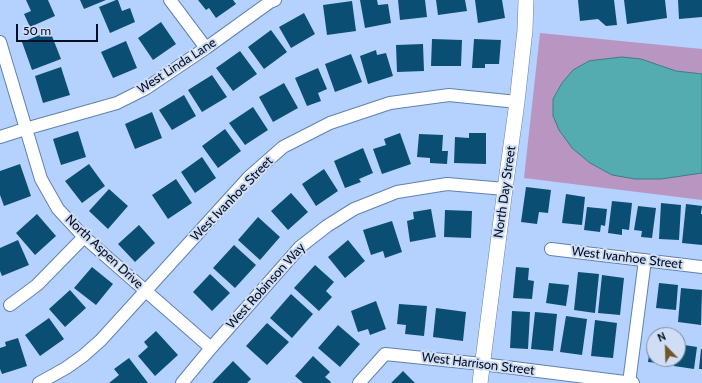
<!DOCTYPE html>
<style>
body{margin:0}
#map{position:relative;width:702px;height:383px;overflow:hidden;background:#b5d1fe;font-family:Cabin,sans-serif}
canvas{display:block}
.north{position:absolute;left:646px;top:327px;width:40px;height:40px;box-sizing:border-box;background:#d0def5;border:1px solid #7f8ba1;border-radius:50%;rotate:337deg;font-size:11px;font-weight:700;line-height:16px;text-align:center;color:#050f23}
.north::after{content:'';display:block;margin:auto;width:14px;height:18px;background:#705628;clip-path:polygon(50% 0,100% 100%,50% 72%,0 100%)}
.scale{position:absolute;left:16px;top:24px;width:82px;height:18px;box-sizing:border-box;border:2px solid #050f23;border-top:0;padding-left:5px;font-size:12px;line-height:14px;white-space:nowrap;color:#050f23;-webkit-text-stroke:3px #d0def5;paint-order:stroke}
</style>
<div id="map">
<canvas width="702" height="383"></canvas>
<div class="north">N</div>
<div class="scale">50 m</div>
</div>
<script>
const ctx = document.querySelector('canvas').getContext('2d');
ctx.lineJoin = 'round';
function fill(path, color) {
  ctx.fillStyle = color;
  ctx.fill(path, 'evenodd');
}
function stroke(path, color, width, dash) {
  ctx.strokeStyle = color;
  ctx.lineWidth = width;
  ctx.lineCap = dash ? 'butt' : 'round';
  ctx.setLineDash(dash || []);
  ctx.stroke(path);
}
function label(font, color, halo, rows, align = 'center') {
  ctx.font = font + ' Cabin,sans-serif';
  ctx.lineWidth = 4;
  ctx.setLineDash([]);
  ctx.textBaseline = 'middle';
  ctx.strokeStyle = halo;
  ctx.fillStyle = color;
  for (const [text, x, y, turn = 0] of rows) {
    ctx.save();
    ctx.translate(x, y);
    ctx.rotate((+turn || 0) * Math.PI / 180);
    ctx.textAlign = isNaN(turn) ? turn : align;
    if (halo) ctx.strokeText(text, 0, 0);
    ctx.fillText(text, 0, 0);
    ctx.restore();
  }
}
const green = new Path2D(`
 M540,33L702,49V200L524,178Z`);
const water = new Path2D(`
 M622,57L641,59L676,71L702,74V173L661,179H635L612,175L590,163L572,148L559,130L553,116V99L562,83L573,70L589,61Z`);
const building = new Path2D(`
 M26,0H48L55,16L30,27L24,14L31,11Z
 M80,0H106L84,9Z
 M116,0H118L122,11L130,8L135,22L110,33L99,7Z
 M198,0H233L236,4L216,18L209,8L206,10Z
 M360,0H377L378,5L388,4L391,23L365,28Z
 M398,0H425L427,17L400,20Z
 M436,0H465L467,11L438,15Z
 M475,0H502L505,18L478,23Z
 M578,0H614L617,25L606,26L598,19L580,21Z
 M624,0H665L667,18L627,24Z
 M678,0H702V17L679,19Z
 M352,1L356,31L327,35L323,5Z
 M304,13L315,34L291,48L279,27Z
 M161,22L176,44L153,60L138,38Z
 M271,30L287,52L264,69L248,47Z
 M50,31L61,59L32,70L22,42Z
 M432,39L462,40L461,66H431Z
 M474,39L501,40L499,64H485V68H472Z
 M126,41L137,68L113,78L101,52Z
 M423,44L424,71L397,72L396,45Z
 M376,50L377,55L386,53L393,76L368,84L360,56Z
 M240,51L257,74L233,91L216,68Z
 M351,54L362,82L335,92L325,64Z
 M61,67L70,95L43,103L35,76Z
 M318,68L327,89L318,93L321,101L307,106L295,78Z
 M212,75L227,97L202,112L188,90Z
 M284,83L298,108L273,122L259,97Z
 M184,95L196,116L172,130L159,110Z
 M253,107L268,130L245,145L229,123Z
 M152,112L162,138L135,149L125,124Z
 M225,129L241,151L218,168L202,146Z
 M78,131L86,157L61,165L53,139Z
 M400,133L411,164L382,174L373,149L386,145L384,139Z
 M469,133H486V164L454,163L455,137L469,138Z
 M419,134L443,135L442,151H448L447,164L430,163V158L417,157Z
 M363,148L373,173L359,179L361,182L345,188L334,161Z
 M202,157L216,178L195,193L181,172Z
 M20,164L31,196L4,206L0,195V171Z
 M89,164L105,186L82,203L65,181Z
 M324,169L338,191L316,206L302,184Z
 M176,179L192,203L168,219L152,195Z
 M526,187L551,190L548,213L539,212L537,224L521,222Z
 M109,189L128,206L108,229L89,211Z
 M291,193L308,212L288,230L271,211Z
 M566,194L585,197L582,225L562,223Z
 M612,201L632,203L629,230L622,229V235L608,233Z
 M661,203L681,205L679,240L659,239Z
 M686,204L702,206L701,214H702V245L682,243Z
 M638,206L656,208L652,238L641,237L642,231L634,230Z
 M587,207L607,209L605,226L601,225L600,232L584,230Z
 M431,209L436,237L410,242L407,221L414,219L413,212Z
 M445,210L472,211L471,238L444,237Z
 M37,214L56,236L35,255L16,233Z
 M258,217L280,237L260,260L238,240Z
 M392,221L402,252L385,258L383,251L371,255L363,230Z
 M139,225L155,243L135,262L118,244Z
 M18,240L29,265L2,276L0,271V248Z
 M348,240L365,261L345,278L328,257Z
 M234,245L256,265L235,288L213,268Z
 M315,265L334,282L326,291L332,297L319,311L294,288Z
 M92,267L113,284L96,305L74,288Z
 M516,267L529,268L528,280L534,281L532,299L513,298Z
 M578,272L599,274L595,313L574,310Z
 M210,274L230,293L212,311L193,292Z
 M602,275L624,278L620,315L598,313Z
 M549,283L569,285L566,306L546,303Z
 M659,283L678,285L676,310L656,308Z
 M681,288L702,290L701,325L678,322Z
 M70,290L86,308L65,327L49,309Z
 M291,294L313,314L292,338L270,318Z
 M376,301L386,329L370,335L368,329L358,332L351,311Z
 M399,304L427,306L424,336L405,334L406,325L397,324Z
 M436,308L466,312L463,341L433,337Z
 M512,311L530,312L528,349L510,348Z
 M535,312L557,314L553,351L531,349Z
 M566,316L587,319L582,355L560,352Z
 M49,318L64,339L40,356L25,335Z
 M595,320L617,323L613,358L591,356Z
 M267,323L289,342L267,365L246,346Z
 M338,325L360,344L340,367L318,348Z
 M156,331L178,355L155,376L138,356L148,347L144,342Z
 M18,338L27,366L2,374L0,369V348L6,346L5,342Z
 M651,341H654V359H670L669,364L648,362Z
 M678,344L697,347L694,369L674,366L675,359H678Z
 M701,349H702V369H699Z
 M313,356L330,372L325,377L331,382L330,383H303L295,376Z
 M129,358L148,383H109L119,375L114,369Z
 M233,361L251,379L247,383H212Z
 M403,371L415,383H391Z`);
const minor = new Path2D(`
 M170,0L206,48
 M0,42L41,179L58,209L84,237L211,348
 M0,137L25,129L117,103L145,89L206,48L270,2L275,0
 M551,249L702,267
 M10,305L37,285L84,237
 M39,383L66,368L83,356L101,340L249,177L283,147L330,123L390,103L449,95L517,102
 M182,383L211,348L300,247L327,226L354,209L397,192L447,184L505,189
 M359,383L385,354L482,364L633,383
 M629,383L645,260`);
const tertiary = new Path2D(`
 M480,383L505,189L517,102L525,30L526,0`);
const streetNames = [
 ["West Linda Lane",177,66,-33],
 ["North Day Street",505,192,-82],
 ["West Ivanhoe Street",232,199,-46],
 ["North Aspen Drive",104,252,43],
 ["West Ivanhoe Street",627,258,7],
 ["West Robinson Way",266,286,-48],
 ["West Harrison Street",478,364,7]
];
fill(green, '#b996c2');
fill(water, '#55acb0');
stroke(water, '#3d7d86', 1);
fill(building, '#0b4e73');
stroke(minor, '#6180b4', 14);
stroke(tertiary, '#6180b4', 16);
stroke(minor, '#fff', 12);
stroke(tertiary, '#fff', 15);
label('13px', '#050f23', '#d0def5', streetNames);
</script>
